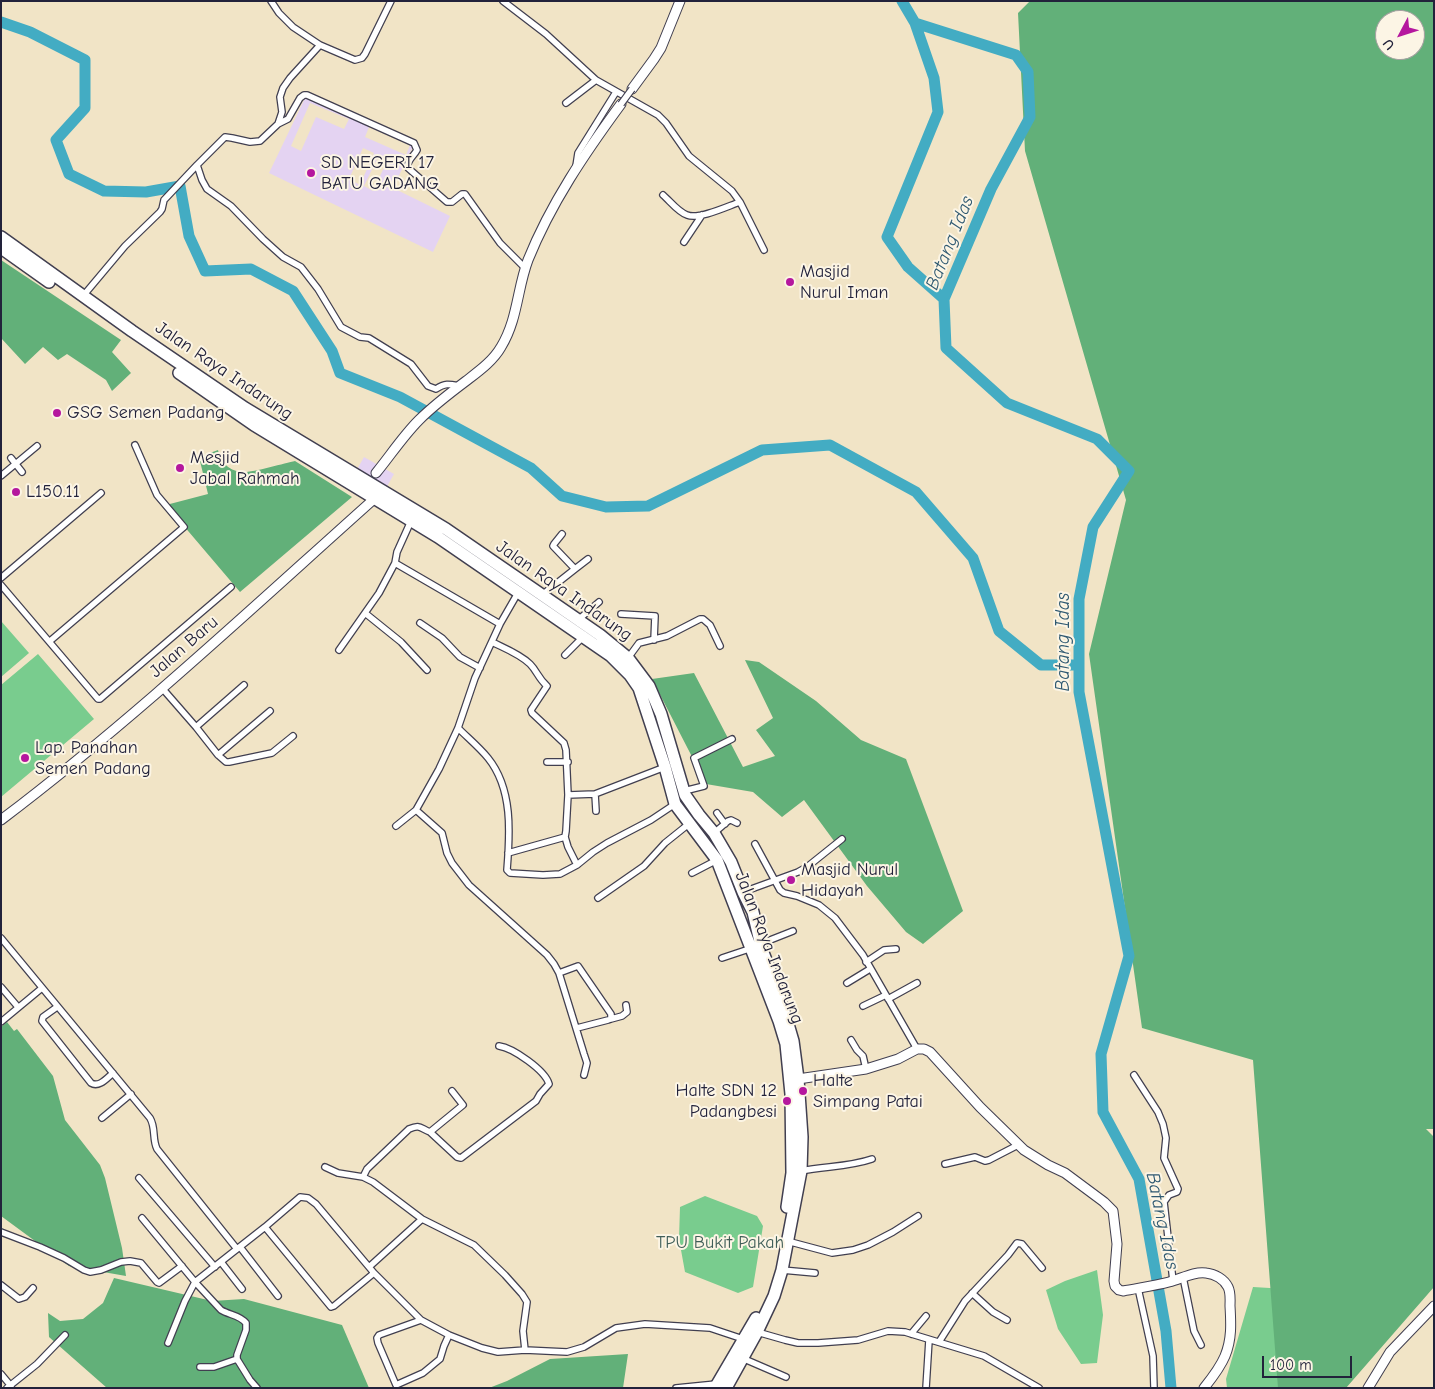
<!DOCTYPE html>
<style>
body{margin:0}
#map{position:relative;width:1435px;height:1389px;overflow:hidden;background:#f1e4c6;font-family:"Comic Neue",sans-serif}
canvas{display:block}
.frame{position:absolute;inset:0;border:2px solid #22223b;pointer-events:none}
.north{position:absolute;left:1375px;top:10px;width:50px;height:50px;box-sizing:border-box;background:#fcf5e5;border:1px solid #a5a1a1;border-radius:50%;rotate:230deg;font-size:14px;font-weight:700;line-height:20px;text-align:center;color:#22223b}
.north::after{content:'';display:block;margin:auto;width:18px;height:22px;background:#b5179e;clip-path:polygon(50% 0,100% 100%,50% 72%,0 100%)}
.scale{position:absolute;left:1262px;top:1356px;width:90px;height:22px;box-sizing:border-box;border:2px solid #22223b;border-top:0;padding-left:6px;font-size:15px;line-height:18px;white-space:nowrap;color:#22223b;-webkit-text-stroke:4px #fcf5e5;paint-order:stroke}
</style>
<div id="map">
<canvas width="1435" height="1389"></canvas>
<div class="frame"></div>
<div class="north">U</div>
<div class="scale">100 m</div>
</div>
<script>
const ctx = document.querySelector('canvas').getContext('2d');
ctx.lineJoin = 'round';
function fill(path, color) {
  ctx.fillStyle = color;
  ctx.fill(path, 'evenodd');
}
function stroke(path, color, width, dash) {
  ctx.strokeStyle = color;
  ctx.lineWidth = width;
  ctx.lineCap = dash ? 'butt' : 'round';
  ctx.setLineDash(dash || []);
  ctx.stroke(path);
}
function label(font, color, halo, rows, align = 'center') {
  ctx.font = font + ' "Comic Neue",sans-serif';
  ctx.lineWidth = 4;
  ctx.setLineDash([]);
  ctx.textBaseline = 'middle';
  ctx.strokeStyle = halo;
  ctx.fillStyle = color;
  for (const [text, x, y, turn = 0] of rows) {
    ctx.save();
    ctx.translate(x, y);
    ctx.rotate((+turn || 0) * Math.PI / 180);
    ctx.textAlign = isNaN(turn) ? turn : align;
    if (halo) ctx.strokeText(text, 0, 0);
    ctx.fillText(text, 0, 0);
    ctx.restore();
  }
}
const built = new Path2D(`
 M307,94L413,146L393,188L450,216L433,252L269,173ZM310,103L349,119L344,129L316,117L301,151L291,146ZM369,127L410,145L406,155L365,137ZM363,148L374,153L360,185L349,179ZM379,155L388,159L373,191L364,186Z
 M364,457L394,474L385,490L355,473Z`);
const green = new Path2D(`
 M1,621L29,653L1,677Z
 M38,654L94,719L1,797V685Z
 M705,1196L757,1216L763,1226L753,1287L738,1293L685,1272L679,1239L680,1207Z
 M1097,1270L1103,1315L1097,1363L1081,1364L1058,1329L1046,1290L1065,1281Z
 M1253,1287L1303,1290L1307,1388H1227L1226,1379Z`);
const forest = new Path2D(`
 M1030,1H1434V1129H1426L1434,1137V1287L1346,1388H1278L1253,1060L1142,1028L1089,654L1126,500L1025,151L1018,13ZM1385,20H1415V50H1385Z
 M1,260L121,340L112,352L131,373L112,391L106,380L67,354L58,360L43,347L25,364L1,338Z
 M218,450C220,462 228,470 241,472C248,474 285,463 295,461L352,497L240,592L166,505L208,494L199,457Z
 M745,660L759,662L816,701L861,740L906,759L963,911L923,944L906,932L867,886L804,800L782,817L753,792L706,784L652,679L694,673L743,767L775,756L756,730L773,718Z
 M7,1022L14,1031L17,1029L53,1076L65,1120L100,1165L105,1178L122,1248L126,1276L69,1266L1,1216V1027Z
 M114,1278L212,1301L244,1299L342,1325L369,1388H107L49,1337L48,1313L60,1321L83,1319L103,1303Z
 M628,1354L623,1388H489L507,1381L550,1359Z`);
const river = new Path2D(`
 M902,1L915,23L1016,55L1028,72L1030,117L991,189L944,299L946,348L1007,403L1097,439L1129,471L1093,527L1079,599V692L1129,956L1101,1054L1103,1112L1139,1179L1166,1331L1171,1388
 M1,22L30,32L85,60V108L56,140L69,174L104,191L146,192L180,186L189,236L205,271L251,269L293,291L332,351L340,373L400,397L531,468L562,496L606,507L648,506L762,450L830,445L916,492L973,558L999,631L1041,665H1079
 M915,23L934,78L938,112L887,237L908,267L944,299`);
const street = new Path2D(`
 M271,1L279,13L293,27L320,45L355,60L362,58L365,54L391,1
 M503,1L546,34L596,80L658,115L666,123L689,156L732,191L740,202L764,250
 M566,103L596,80
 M278,124L282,112L280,97L283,88L290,78L320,45
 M197,165L225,137L232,138L250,142L260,141L278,124L288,119L300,98L304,95H307L414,143L417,150C414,156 406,161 408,168L447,202H452L462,194H465L500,243L525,268
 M576,166L578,153L616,92
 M663,195C670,201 678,212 687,215C699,220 728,206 740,202
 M684,242L702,215
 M83,296L125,246L160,212L162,209L164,200L197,165L202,180L207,189L231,206L263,239L283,257L301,267L318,289L341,327L360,337L369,338L411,364L428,386L436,389C445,383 449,384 459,386
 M11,458L22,472
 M1,476L37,446
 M395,563L500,624
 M575,569L588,559
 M1,578L101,493
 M1,585L98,699H100L231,587
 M542,595L575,569L553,546L554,544L562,534
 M365,613L401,642L427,670
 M621,614L655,616L654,640
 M578,620L599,602
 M420,623L442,638L460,657L480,668
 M50,641L184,527L157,495L135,445
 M492,642C504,648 520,654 530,664C537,671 538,678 547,686L531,710L532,713L564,743L566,750L568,795L566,831L565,837L568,847L577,865L593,852L607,843L651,820L675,804
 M339,650L379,593L395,563L397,552L411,521
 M565,655L583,637
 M628,658L639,643L667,636L700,619H703L710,625L720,646
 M162,688L196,727L218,755L270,711
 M196,727L244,685
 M458,728C468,738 479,747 488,758C513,789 510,833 507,870L510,873L543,875L560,874L577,865
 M218,755L226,762H229L272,753L293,736
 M547,762H568
 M684,791L704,786L694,758L732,739
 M595,794L596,811
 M568,795L595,794L665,767
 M416,810L442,833L447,853L452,863L469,885L547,955L554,964L559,973L584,1054L587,1063L584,1075
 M717,813L725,824
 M396,826L416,810L439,769L458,728L475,678L500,624L519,591
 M714,833L728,821L731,820L737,823
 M755,844L780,890L784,893L797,896L819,905L835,918L863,955L917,1049
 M508,853L565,837
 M692,873L717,860
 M743,892L798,872L807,867L842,839
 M598,898L644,866L665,843L690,823
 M1,938L150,1118C156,1128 152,1139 157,1149L237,1249
 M760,944L793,931
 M722,958L752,948
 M866,962L884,950L896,949
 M559,973L578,966L611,1014V1019L608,1020L577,1028
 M847,983L870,969
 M1,987L18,1007
 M888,999L917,983
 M863,1006L886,995
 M57,1007L43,1017L42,1021L91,1083C99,1088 107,1078 113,1073
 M611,1019L622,1016L627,1012L626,1005
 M1,1022L42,988
 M851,1040L857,1050L863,1056L866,1069
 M1134,1075L1158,1112L1163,1124L1166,1138L1164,1158L1178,1189L1177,1192L1169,1195L1164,1202L1173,1281
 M102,1118L131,1094
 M430,1132L457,1157L461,1158L536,1101L540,1094L549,1084C545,1070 513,1048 499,1046
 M945,1164L975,1157L985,1161L989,1160L1018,1145
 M325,1167L338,1173L363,1177L373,1182L422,1219L474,1245L505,1275L522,1294L527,1302L523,1331L525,1350
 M801,1171C825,1166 849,1167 872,1159
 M363,1177L367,1169L409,1129C420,1124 420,1128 430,1132L463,1105L452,1091
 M139,1178L215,1267
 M142,1218L195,1282L265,1227L300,1197L308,1198L316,1204L374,1273L421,1320L449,1335L482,1348L498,1352L525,1350L567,1352L584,1347L616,1328L645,1324L710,1328L743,1339
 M265,1227L331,1307L334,1306L374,1273
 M1,1232L40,1247L64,1258L84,1270L90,1272L101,1270L121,1262L130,1261L141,1263L157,1282L159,1283L182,1266
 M787,1241L832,1253L853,1250L868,1245L893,1232L918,1216
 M240,1247L278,1296
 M221,1262L242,1289
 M369,1267L422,1219
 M782,1270L815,1273
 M1183,1277L1194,1331L1201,1345
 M1,1285L19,1299L25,1297L33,1288
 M1138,1288L1153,1356L1154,1388
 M972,1293L993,1312L1007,1320
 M421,1320L379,1335L377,1338L378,1343L396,1385L423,1373L440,1359L444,1346L449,1335
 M757,1332L785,1340L798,1343H818L858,1340L888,1331L905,1332L984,1356L1039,1388
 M911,1334L926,1316
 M939,1342L965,1301L1008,1255L1017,1243L1022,1244L1042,1268
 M168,1343L185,1301L195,1282L221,1310C229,1315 240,1315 246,1323V1330L237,1355V1359L250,1380L257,1388
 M742,1358L786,1377
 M200,1367H214L237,1359
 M1,1374L11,1386
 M7,1388L37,1364L65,1335
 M676,1388L716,1384
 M926,1388L929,1340`);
const secondary = new Path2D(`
 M632,89L654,59L661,48L680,1
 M376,473C390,456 403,436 419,420C433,406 450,393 466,381C479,371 493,361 501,347C518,319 517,289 528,260C551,203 585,153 621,104
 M1,820C132,721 252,608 374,499L377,495
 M798,1079L866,1069L898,1059L917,1049H924L930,1052L980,1107L1024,1150L1048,1165L1065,1173L1104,1202L1113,1211L1117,1244L1114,1281L1115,1286L1119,1290L1123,1291C1138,1288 1154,1286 1169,1282C1181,1279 1194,1271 1206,1273C1215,1274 1224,1279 1228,1287C1231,1293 1230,1300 1230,1306C1231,1323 1232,1339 1225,1356C1220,1368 1212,1378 1204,1388
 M1368,1388L1390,1352L1434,1306`);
const highway = new Path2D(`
 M1,237L132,331L245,408L446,529L542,595L600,635L628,658L649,686L661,714L685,795L699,815L714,833L731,862L743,892L753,912L762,950L774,980L788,1024L793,1041L798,1079L802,1137L801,1171L782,1270L774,1296L757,1332L726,1388
 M1,248L49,282
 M179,373L254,425L438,537L611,656L630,675L639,688L665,767L675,804L717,860L779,1021L786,1044L791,1094L792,1173L787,1207
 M715,1388L756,1318`);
const streetBridge = new Path2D(`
 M621,104L632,89`);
const markers = [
 [311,173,5,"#b5179e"],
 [790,282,5,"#b5179e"],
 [57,413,5,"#b5179e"],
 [180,468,5,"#b5179e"],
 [16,492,5,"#b5179e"],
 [25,758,5,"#b5179e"],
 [791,880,5,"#b5179e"],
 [803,1091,5,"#b5179e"],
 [787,1101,5,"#b5179e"]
];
const poiNames = [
 ["SD NEGERI 17",321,163],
 ["BATU GADANG",321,184],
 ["Masjid",800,272],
 ["Nurul Iman",800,293],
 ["GSG Semen Padang",67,413],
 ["Mesjid",190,458],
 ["Jabal Rahmah",190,479],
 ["L150.11",26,492],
 ["Lap. Panahan",35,748],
 ["Semen Padang",35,769],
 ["Masjid Nurul",801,870],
 ["Hidayah",801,891],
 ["Halte",813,1081],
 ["Simpang Patai",813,1102],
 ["Halte SDN 12",777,1091,"right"],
 ["Padangbesi",777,1112,"right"]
];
const streetNames = [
 ["Jalan Raya Indarung",224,371,34],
 ["Jalan Raya Indarung",564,591,35],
 ["Jalan Baru",184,647,-41],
 ["Jalan Raya Indarung",769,948,69]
];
const parkNames = [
 ["TPU Bukit Pakah",720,1243]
];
const waterNames = [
 ["Batang Idas",950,243,-68],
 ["Batang Idas",1064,642,-90],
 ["Batang Idas",1162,1221,78]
];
fill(built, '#e4d3f2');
fill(green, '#79cc8e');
fill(forest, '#62b079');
stroke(river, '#43acc3', 11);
stroke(street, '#413f50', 8);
stroke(secondary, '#413f50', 11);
stroke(highway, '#413f50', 14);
stroke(street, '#fff', 5.5);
stroke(secondary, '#fff', 9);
stroke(highway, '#fff', 11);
stroke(streetBridge, '#413f50', 8, []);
stroke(streetBridge, '#fff', 5.5);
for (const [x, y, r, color] of markers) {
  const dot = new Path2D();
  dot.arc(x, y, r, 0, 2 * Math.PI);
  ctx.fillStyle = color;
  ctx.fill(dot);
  stroke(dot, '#fcf5e5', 2);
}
label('18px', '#22223b', '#fcf5e5', poiNames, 'left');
label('18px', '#22223b', '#fcf5e5', streetNames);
label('18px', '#405e58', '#fcf5e5', parkNames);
label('italic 19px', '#2f5971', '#fcf5e5', waterNames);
</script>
